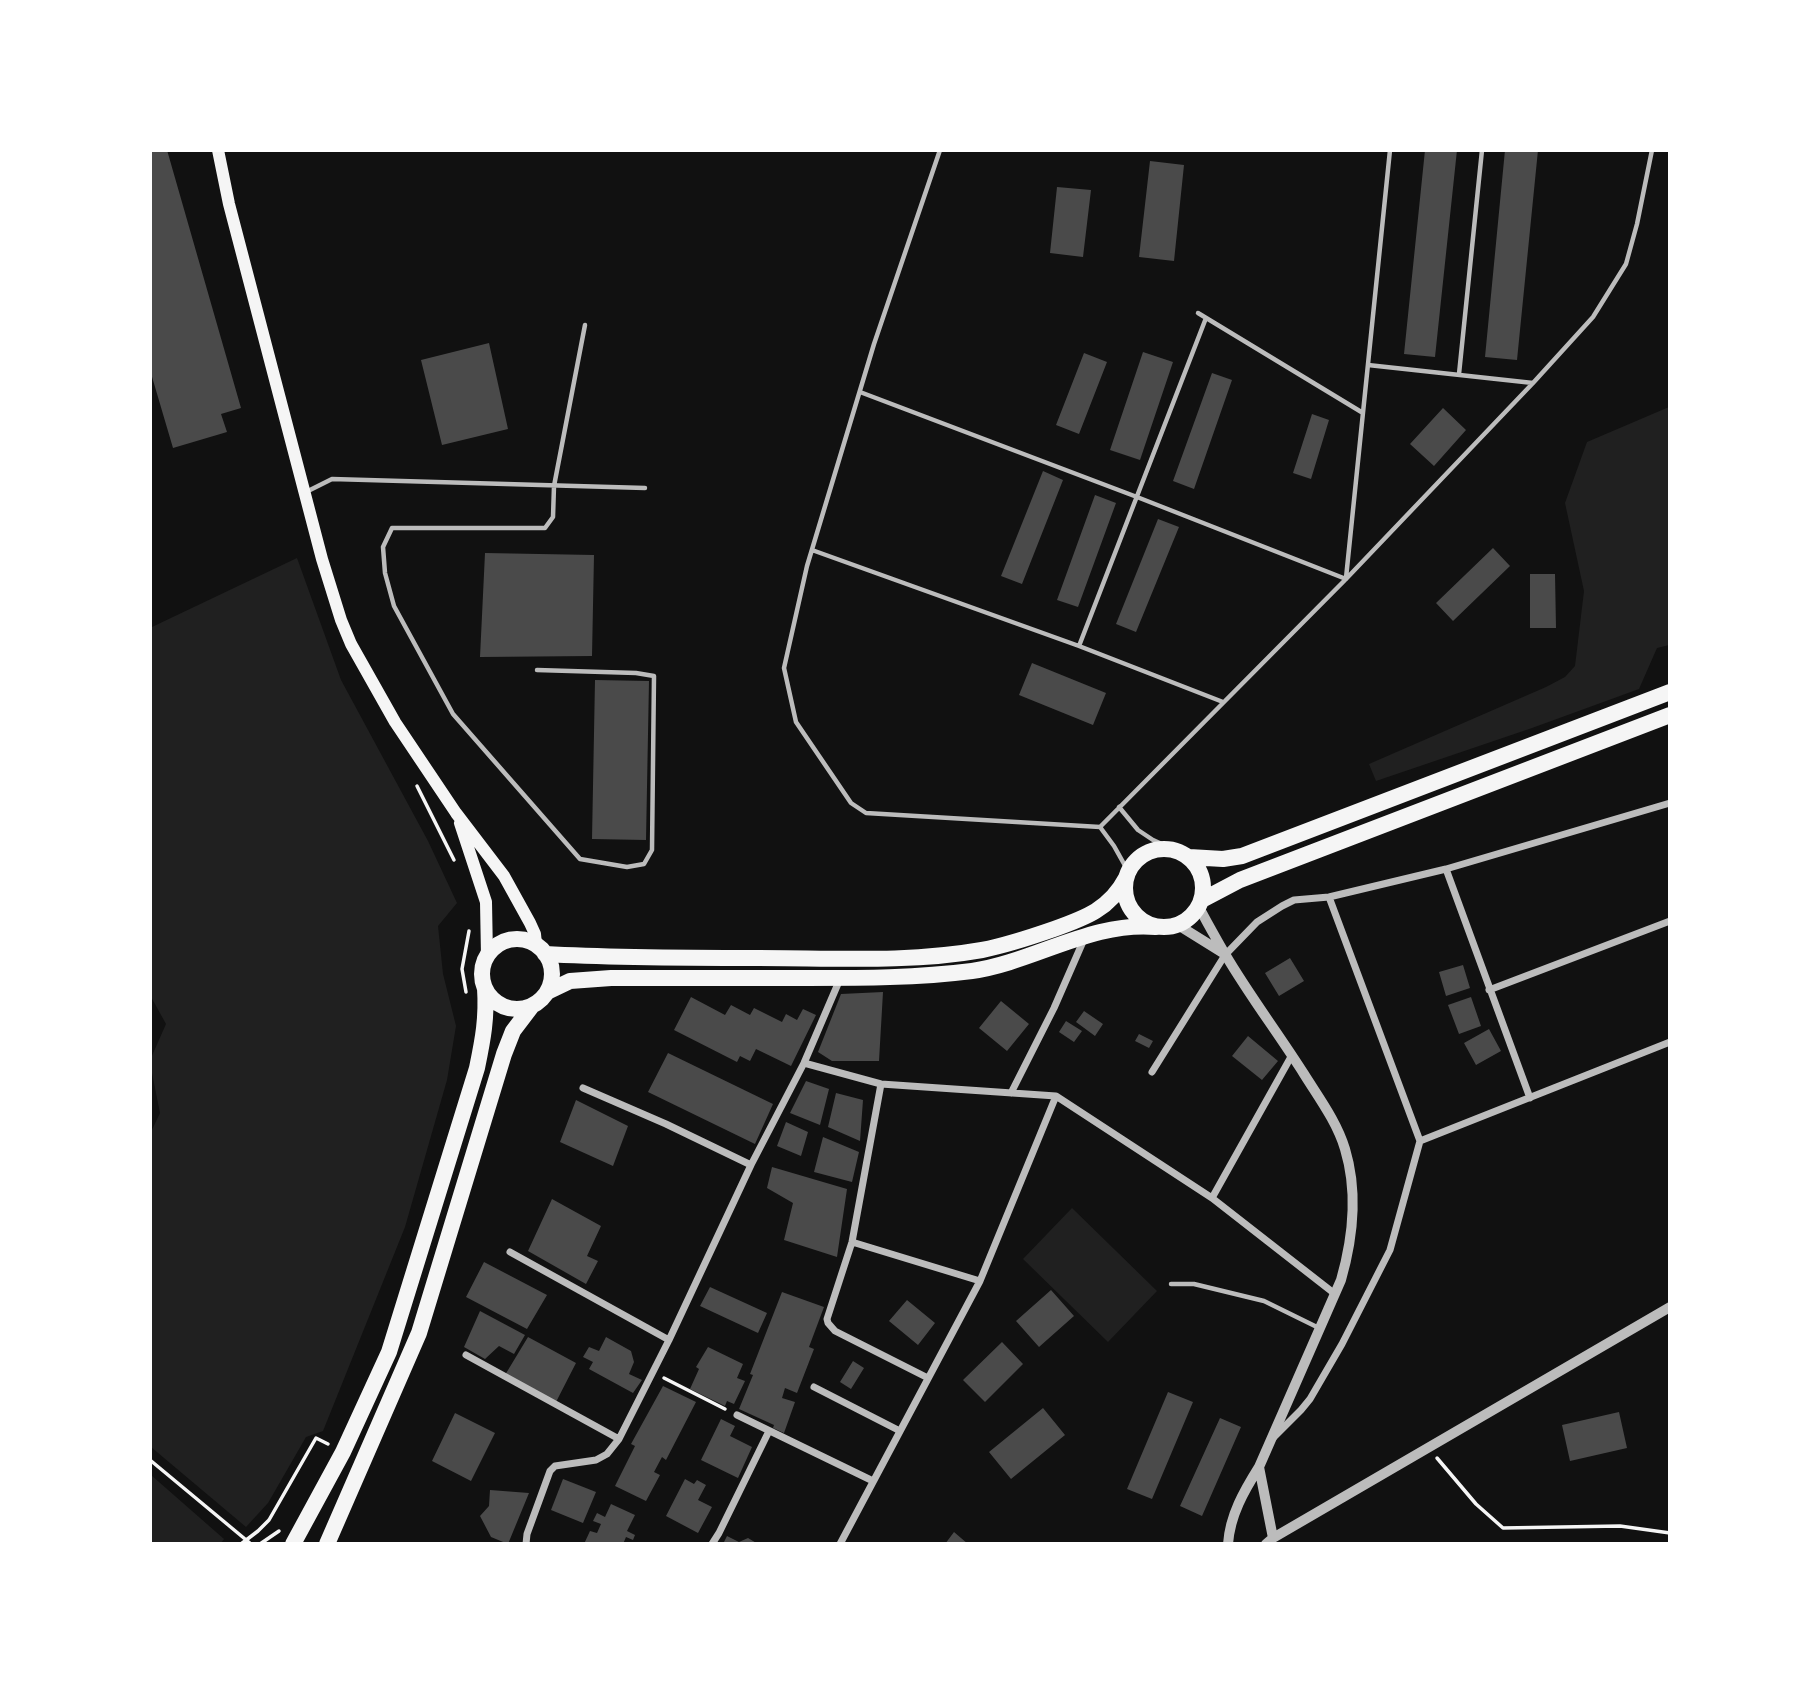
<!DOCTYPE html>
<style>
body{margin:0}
#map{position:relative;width:1820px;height:1694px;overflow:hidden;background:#111;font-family:"Roboto Condensed",sans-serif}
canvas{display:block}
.frame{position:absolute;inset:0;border:152px solid #fff;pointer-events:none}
</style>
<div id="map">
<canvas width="1820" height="1694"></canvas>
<div class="frame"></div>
</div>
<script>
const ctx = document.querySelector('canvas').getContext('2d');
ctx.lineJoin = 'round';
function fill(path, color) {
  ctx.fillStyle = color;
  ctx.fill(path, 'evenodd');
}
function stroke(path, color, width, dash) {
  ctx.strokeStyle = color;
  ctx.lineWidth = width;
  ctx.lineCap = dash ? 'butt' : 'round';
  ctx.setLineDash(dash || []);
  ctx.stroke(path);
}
const green = new Path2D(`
 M1669,407V645L1657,648L1639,689L1532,728L1376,781L1369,764L1546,687L1565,677L1575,666L1584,591L1565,503L1587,442Z
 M297,558L341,680L428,841L457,903L438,926L443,974L456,1026L447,1080L405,1227L323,1431L306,1437L268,1503L246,1527L151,1447L150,1134L160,1113L151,1068V1058L166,1024L150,995L151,624L152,627Z
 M1072,1208L1157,1291L1108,1342L1023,1259Z
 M151,1475L224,1539L221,1543H151Z`);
const building = new Path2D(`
 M150,150H167L241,408L221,414L227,432L173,448L150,370Z
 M1425,150H1457L1435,357L1404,354Z
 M1505,150H1538L1517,360L1485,357Z
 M1150,161L1184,165L1174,261L1139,257Z
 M1057,187L1091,190L1083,257L1050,253Z
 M489,343L508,429L442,445L421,360Z
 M1143,352L1173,362L1140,460L1110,450Z
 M1084,353L1107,362L1079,434L1056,425Z
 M1212,373L1232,380L1194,489L1173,481Z
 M1443,408L1466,430L1434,466L1410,444Z
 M1312,414L1329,420L1311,479L1293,473Z
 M1043,471L1063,480L1022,584L1001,576Z
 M1095,495L1116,503L1078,607L1057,600Z
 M1158,519L1179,527L1136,632L1116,624Z
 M1493,548L1510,566L1453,621L1436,603Z
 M485,553L594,555L592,656L480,657Z
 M1530,574H1555L1556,628H1530Z
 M1032,663L1106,693L1093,725L1019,695Z
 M595,680L649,681L646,840L592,839Z
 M1290,958L1304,981L1279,996L1265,973Z
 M1463,965L1470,988L1446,996L1439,972Z
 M883,992L879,1061H832L818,1052L841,994Z
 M691,997L725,1015L731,1005L750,1015L754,1008L782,1022L786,1014L797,1020L803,1009L816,1015L791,1066L756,1049L750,1061L740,1056L737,1062L674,1030Z
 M1471,997L1481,1026L1459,1034L1448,1005Z
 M1001,1001L1029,1024L1007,1051L979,1028Z
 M1084,1011L1103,1024L1095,1036L1076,1022Z
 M1066,1021L1082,1031L1074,1042L1059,1032Z
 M1489,1029L1501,1051L1476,1065L1464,1043Z
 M1139,1034L1153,1041L1149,1048L1135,1041Z
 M1248,1036L1278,1061L1262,1080L1232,1056Z
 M668,1053L773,1104L755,1144L648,1092Z
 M806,1081L829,1089L820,1125L790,1113Z
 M836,1093L863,1100L860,1141L828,1127Z
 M576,1100L628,1126L613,1166L560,1142Z
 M786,1122L808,1132L801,1156L777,1146Z
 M823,1137L859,1152L852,1182L814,1172Z
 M772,1167L847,1189L837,1257L784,1240L793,1203L767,1188Z
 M552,1199L601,1226L587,1256L598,1261L586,1284L528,1251Z
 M484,1262L547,1295L527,1329L466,1297Z
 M710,1287L767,1313L758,1333L700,1306Z
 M1051,1290L1074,1316L1039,1347L1016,1321Z
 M782,1292L824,1307L809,1347L814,1349L797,1393L785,1388L782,1398L795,1402L784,1433L773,1428L774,1425L739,1409L753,1375L750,1374Z
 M907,1300L935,1323L918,1345L889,1321Z
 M480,1311L525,1335L514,1354L499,1346L485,1359L464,1347Z
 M528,1337L576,1363L556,1402L505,1375Z
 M606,1337L631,1351L634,1362L629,1374L642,1380L633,1393L589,1369L593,1362L583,1357L589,1347L599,1351Z
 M1002,1342L1023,1364L985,1402L963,1380Z
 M708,1347L743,1364L737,1378L745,1381L734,1404L727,1401L725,1406L690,1389L699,1369L696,1367Z
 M853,1361L864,1368L851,1389L840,1382Z
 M663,1386L696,1402L666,1460L662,1457L654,1472L660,1475L646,1501L615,1486L635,1446L631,1444Z
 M1168,1392L1193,1402L1152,1499L1127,1489Z
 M1043,1408L1065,1435L1011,1479L989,1452Z
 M1619,1412L1627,1448L1570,1461L1562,1425Z
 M455,1413L495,1433L471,1481L432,1461Z
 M1220,1418L1241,1427L1202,1516L1180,1506Z
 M721,1419L735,1426L730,1436L752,1447L738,1478L701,1460Z
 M563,1479L596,1492L583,1523L551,1510Z
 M685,1479L694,1484L697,1480L706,1485L698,1500L712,1507L698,1533L666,1516Z
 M490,1490L529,1493L508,1544L491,1537L480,1516L489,1506Z
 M611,1504L635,1515L627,1531L635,1535L633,1540L626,1537L623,1544H584L590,1531L597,1533L601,1524L593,1521L597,1513L605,1517Z
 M954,1532L968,1544H945Z
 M727,1536L739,1542L748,1538L758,1544H723Z`);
const path = new Path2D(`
 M417,786L454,860
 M466,992L462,969L469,931
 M664,1378L725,1409
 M1437,1458L1476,1504L1503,1528L1620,1526L1670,1533
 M150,1460L251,1544
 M241,1544L258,1531L269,1520L316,1438L328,1444
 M260,1544L279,1531`);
const service = new Path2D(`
 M940,150L874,344L807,566L784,668L796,722L851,803L866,813L1100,827L1346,579L1533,383L1593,317L1626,264L1637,224L1652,150
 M1198,313L1363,413
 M1368,365L1533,383
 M1459,374L1482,150
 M860,392L1137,497L1346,579
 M306,492L332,479L645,488
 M812,550L1079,646L1223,702
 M1346,578L1390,150
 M1079,646L1206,318
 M537,670L636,673L654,676L652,850L644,864L627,867L580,859L453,714L394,606L385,573L383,547L392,528H545L553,517L554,486L585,325
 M1119,807L1138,830L1153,840L1175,850
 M1100,827L1114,846L1128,871
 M1171,1284H1194L1264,1301L1319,1328`);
const minor = new Path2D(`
 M1446,869L1530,1098
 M1489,990L1670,921
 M804,1063L881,1084L1056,1096L1212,1198L1335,1294
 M1152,1072L1225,955L1257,922L1282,906L1294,900L1329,897L1446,869L1670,803
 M881,1084L852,1242L827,1319L828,1323L835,1331L928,1378
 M583,1088L666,1124L751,1165
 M1011,1093L1054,1008L1085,937
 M1420,1141L1670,1042
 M1212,1198L1292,1055
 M852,1242L980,1281
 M510,1252L669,1340
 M466,1355L619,1439
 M814,1387L900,1431
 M737,1415L873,1481
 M1274,1437L1301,1410L1310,1399L1342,1344L1390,1250L1420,1141L1329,897
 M526,1544L527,1534L550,1471L555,1466L596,1460L607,1454L619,1439L669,1340L751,1165L804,1063L840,979
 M712,1544L719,1533L769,1431
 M840,1544L980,1281L1056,1096`);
const tertiary = new Path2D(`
 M1199,907C1207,923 1216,938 1225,954C1249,995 1278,1033 1304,1074C1319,1098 1337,1122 1345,1149C1358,1192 1353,1238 1341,1280L1259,1467C1244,1491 1230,1515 1228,1544
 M1178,925L1223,953
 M1259,1467L1273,1538
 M1266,1544L1273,1538L1670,1307`);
const secondary = new Path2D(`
 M218,150L229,204L322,559L341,620L351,644L395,722L456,813L504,876L530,923L535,934L536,944
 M460,823L486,902L487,956`);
const trunk = new Path2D(`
 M1125 888a39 39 0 1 1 78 0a39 39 0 1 1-78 0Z
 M1189,857L1223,859L1242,856L1670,692
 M1202,900L1240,880L1670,715
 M482 974a35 35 0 1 1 70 0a35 35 0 1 1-70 0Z
 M545,954C617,958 687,958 759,958C833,958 909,963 982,950C1007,945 1031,937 1054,929C1085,918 1110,909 1126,878
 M547,992L570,981L611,978C676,978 742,978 807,978C862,978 917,978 972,971C1034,962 1092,921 1156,927
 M293,1544L343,1452L389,1352L477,1068C483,1039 487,1018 485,988
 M327,1544L419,1333L504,1054L513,1031L532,1006`);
fill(green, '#202020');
fill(building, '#4a4a4a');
stroke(path, '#f5f5f5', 3.5);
stroke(service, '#bcbcbc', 4.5);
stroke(minor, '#bcbcbc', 7);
stroke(tertiary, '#bcbcbc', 10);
stroke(secondary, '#f5f5f5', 12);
stroke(trunk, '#f5f5f5', 16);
</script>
